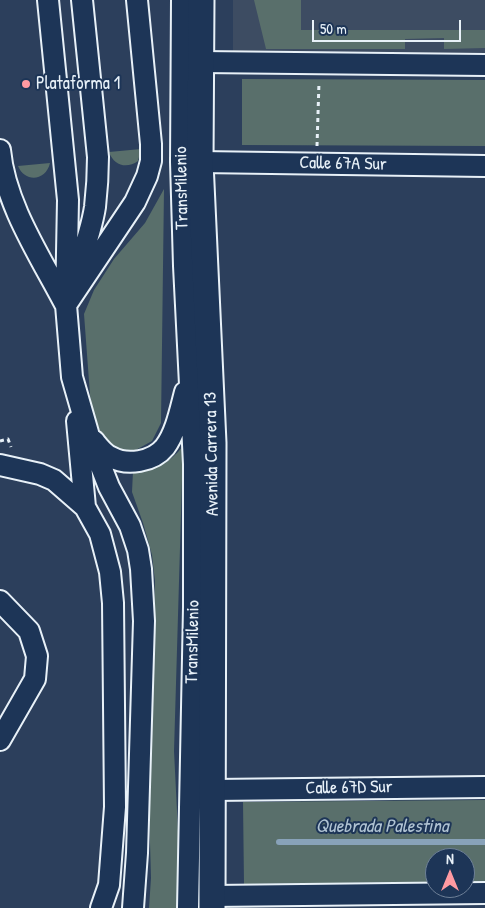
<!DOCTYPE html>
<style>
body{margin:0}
#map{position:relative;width:485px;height:908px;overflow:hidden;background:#2c3f5c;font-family:"Patrick Hand",sans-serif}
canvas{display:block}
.north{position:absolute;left:425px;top:848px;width:50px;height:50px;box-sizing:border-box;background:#1d3557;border:1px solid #6e8097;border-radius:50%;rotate:0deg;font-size:14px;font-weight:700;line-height:20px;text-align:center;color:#e8f1f8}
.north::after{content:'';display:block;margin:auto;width:18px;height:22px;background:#ff9aa2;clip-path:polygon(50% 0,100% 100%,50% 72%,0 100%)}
.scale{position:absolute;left:312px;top:20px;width:149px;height:22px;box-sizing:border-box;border:2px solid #e8f1f8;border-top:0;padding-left:6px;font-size:15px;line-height:18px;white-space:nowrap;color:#e8f1f8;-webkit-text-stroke:4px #1d3557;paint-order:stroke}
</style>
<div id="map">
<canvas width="485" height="908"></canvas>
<div class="north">N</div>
<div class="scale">50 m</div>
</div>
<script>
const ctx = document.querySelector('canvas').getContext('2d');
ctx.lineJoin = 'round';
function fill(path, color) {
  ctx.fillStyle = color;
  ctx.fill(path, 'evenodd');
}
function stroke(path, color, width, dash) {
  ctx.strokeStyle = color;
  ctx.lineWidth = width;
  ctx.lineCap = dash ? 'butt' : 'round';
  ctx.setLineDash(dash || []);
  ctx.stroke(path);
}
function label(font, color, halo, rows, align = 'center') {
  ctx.font = font + ' "Patrick Hand",sans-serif';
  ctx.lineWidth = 4;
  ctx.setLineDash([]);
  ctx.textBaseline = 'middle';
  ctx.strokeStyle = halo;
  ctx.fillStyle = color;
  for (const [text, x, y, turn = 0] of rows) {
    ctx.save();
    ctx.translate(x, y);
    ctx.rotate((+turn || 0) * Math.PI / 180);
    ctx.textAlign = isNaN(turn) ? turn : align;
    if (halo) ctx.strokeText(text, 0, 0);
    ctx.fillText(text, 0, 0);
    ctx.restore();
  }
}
const built = new Path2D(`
 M233,0H485V58L233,55Z`);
const green = new Path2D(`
 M254,0H301V30H485V48L444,49V38L405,39V49H266Z
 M242,79L485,80V146L242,145Z
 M141,149L138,161C127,169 114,166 109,152Z
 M50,163C46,181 25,183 18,166Z
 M164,189L161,423L152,441L134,451L113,448L99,429L91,408L84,314L94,290L114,259L145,223Z
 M183,446L174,751L180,871L178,908H149L151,878L148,772L155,581L152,555L143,523L132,492L133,471C155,471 170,463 183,446Z
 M485,800V882H465V858H435V882L244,884L243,802Z`);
const stream = new Path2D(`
 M279,842H485`);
const path = new Path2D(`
 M317,146L319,82
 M0,441L8,439L11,447`);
const minor = new Path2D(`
 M48,0L68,200L66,305L72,377L89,436L109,487L130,526L138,550L141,569L144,621L137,853L133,908
 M182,0L181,162L184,266L194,464V607L188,908
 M201,62L485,65
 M0,150C5,204 40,256 65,304
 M200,162L485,166
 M73,282C81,258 91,233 95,207C97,190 98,174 98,157L82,0
 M66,305L135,202L147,176L151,161V144L137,0
 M77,421L85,507L100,534L110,572L113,603L115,807L109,885L101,908
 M94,441C99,447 104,454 111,457C127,466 153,462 165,447C176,432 180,411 185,392
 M0,465L40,474L54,480L85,507
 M0,601L29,631L37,656L35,679L0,740
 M213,790L485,787
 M212,896L485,893`);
const major = new Path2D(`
 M201,0L200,162L213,443L212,908`);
const markers = [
 [26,84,5,"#ff9aa2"]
];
const poiNames = [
 ["Plataforma 1",36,84]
];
const streetNames = [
 ["Calle 67A Sur",343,164,1],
 ["TransMilenio",182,188,-91],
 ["Avenida Carrera 13",212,454,-91],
 ["TransMilenio",193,642,-89],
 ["Calle 67D Sur",349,788,-1]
];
const waterNames = [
 ["Quebrada Palestina",382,827]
];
fill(built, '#3d4c62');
fill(green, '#596f6b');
stroke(stream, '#88a2b9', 6);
stroke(minor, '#e8f1f8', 24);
stroke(major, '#e8f1f8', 29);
stroke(path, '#e8f1f8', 3, [4, 4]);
stroke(minor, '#1d3557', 20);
stroke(major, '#1d3557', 25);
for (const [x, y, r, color] of markers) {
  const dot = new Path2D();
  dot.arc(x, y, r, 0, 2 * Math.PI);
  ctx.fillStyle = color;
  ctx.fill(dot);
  stroke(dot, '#1d3557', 2);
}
label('18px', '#e8f1f8', '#1d3557', poiNames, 'left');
label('18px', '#e8f1f8', '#1d3557', streetNames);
label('italic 19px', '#b0c3d3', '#1d3557', waterNames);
</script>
